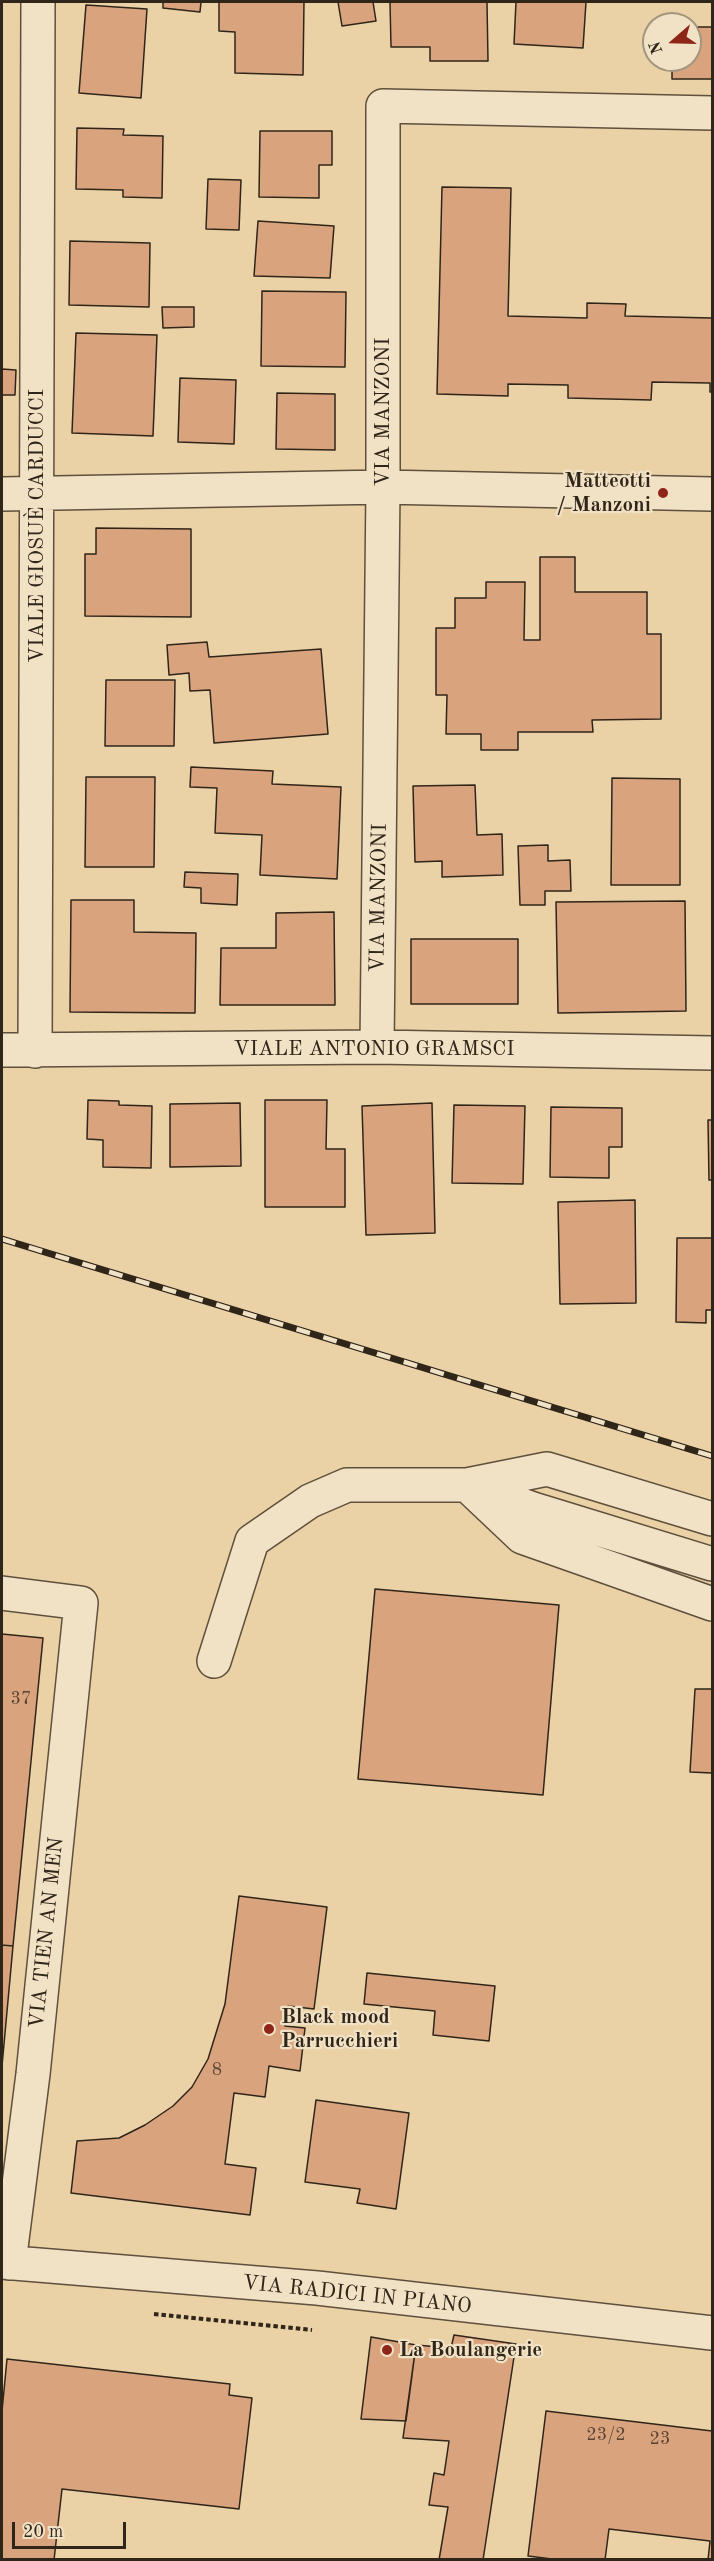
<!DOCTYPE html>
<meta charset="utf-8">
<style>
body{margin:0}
#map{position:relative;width:714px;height:2561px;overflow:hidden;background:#ead1a6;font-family:"Old Standard TT",serif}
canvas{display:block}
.frame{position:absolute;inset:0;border:3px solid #2f2519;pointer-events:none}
.north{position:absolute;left:642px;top:12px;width:60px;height:60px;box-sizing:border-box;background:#f1e1c5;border:2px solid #a39680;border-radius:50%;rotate:250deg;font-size:16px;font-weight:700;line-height:24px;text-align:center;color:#2f2519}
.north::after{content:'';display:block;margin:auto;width:21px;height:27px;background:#8f2418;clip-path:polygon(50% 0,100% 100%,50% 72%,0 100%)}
.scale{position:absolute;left:12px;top:2522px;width:114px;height:27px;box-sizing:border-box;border:3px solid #2f2519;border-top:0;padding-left:8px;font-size:18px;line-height:21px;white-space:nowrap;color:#2f2519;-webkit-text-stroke:4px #f1e1c5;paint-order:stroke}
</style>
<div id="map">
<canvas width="714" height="2561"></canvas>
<div class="frame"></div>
<div class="north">N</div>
<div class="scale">20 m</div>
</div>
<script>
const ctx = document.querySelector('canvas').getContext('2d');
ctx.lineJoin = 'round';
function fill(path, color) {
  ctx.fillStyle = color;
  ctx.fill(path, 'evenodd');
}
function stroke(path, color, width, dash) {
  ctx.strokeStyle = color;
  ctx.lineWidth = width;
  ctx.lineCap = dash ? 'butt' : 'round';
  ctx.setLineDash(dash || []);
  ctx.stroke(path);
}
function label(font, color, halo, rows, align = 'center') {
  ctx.font = font + ' "Old Standard TT",serif';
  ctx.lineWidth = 4.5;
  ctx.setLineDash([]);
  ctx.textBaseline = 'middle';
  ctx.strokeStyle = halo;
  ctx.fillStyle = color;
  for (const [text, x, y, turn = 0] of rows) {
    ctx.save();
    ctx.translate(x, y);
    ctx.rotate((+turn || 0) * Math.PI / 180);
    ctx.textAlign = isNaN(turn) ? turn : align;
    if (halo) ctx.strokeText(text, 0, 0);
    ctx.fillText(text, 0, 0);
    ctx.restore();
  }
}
const building = new Path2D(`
 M163,2H201L200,12L163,8Z
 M219,2H304L303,75L235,73V32L219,31Z
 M338,2H373L376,21L342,26Z
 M390,2H487L488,61H430V47H391Z
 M516,2H586L583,48L514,44Z
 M86,5L147,9L141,98L79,93Z
 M690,27H712V79H672V60H690Z
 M77,128L124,129L123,135L163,136L162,198L123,197V190L76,189Z
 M260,131H332V165H319V198L259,197Z
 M208,179L241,180L239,230L206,229Z
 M442,187L511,188L508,316L587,318V303L626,304L625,316L712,318V392H710V383L652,382L651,400L568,398V385L508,384V396L437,394Z
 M258,221L334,226L330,278L254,276Z
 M70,241L150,243L149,307L69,305Z
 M262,291L346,292L345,367L261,366Z
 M162,307H194V327L163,328Z
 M76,333L157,335L153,436L72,433Z
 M2,369L16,370L15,395H2Z
 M180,378L236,380L234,444L178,442Z
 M277,393L335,394V450L276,449Z
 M96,528L191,529V617L85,616V554H96Z
 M540,557H575V592H647V634H661V719L592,720L593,732H518V750H481V734H446L447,695H436V628H455V598H486V582H525L524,640H540Z
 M207,642L209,657L321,649L328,734L214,743L210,690L190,691L189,673L169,675L167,645Z
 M106,680H175L174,746H105Z
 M191,767L273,771L272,784L341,787L337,879L260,875L262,835L215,833L217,788L190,787Z
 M86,777H155L154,867H85Z
 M612,778L680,779V885H611Z
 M475,785L477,835L502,834L503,875L442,877V861L415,862L413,786Z
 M548,845V861L570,860L571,891H545V905H520L518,846Z
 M185,872L238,874L237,905L201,903V888L184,887Z
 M71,900H134V932L196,933L195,1013L70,1012Z
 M685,901L686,1011L558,1013L556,902Z
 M334,912L335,1005H220L221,948H276V913Z
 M411,939H518V1004H411Z
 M88,1100L119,1101V1105L152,1106L151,1168L103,1167V1140L87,1139Z
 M265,1100H327L326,1149H345V1207H265Z
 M240,1103L241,1166L170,1167V1104Z
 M432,1103L435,1233L366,1235L362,1106Z
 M454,1105L525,1106L523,1184L452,1183Z
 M551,1107L622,1108V1147H609V1178L550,1177Z
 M708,1120H712V1180H709Z
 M635,1200L636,1303L560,1304L558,1202Z
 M677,1238H712V1310H706V1323L676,1322Z
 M375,1589L559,1605L543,1795L358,1779Z
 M2,1634L43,1638L13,1946L2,1945Z
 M695,1689H712V1773L690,1772Z
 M239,1896L327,1907L314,2009L288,2006L285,2026L305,2028L300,2071L269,2066L265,2097L234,2093L225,2164L256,2168L250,2215L71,2193L77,2141L119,2138L145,2125L173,2106L192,2087L208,2059L225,2004Z
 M2,1945L13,1946L2,2066Z
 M367,1973L495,1986L489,2041L433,2035L435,2011L364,2004Z
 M316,2100L409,2113L396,2209L357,2203L360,2189L305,2182Z
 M454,2335L516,2344L483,2560H439L448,2507L429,2505L434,2473L444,2475L449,2441L403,2438L416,2345L451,2348Z
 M371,2337L416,2345L406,2421L361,2419Z
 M7,2359L230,2384L229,2395L252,2398L239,2509L62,2489L54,2560H2V2411Z
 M546,2411L712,2431V2560H708L710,2541L609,2529L605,2560H560L528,2556Z`);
const path = new Path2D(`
 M154,2314L312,2330`);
const minor = new Path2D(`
 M2,494L383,487L712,494
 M377,1047L383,487V106L712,113
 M2,1050L377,1047L712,1053
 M35,1051L38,2
 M467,1485L522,1537L712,1604
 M480,1490L533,1509L712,1564
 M2,1593L81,1603L33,2074L9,2263
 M214,1661L252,1541L310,1501L347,1485H467L547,1469L712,1519
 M2,2262L317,2288L712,2333`);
const rail = new Path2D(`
 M2,1239L712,1456`);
const markers = [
 [663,493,6,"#8f2418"],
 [269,2029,6,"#8f2418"],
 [387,2350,6,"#8f2418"]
];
const numberNames = [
 ["37",21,1699],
 ["8",217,2070],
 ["23/2",606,2435],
 ["23",660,2439]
];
const streetNames = [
 ["VIA MANZONI",383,412,-90],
 ["VIALE GIOSUÈ CARDUCCI",37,526,-90],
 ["VIA MANZONI",379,898,-89],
 ["VIALE ANTONIO GRAMSCI",374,1049],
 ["VIA TIEN AN MEN",47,1933,-84],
 ["VIA RADICI IN PIANO",357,2295,6]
];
const poiNames = [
 ["Matteotti",651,481,"right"],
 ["/ Manzoni",651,505,"right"],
 ["Black mood",281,2017],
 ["Parrucchieri",281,2041],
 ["La Boulangerie",399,2350]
];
fill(building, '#d9a37e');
stroke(building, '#2f2519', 1.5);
stroke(minor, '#5e503c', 36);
stroke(path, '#2f2519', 4, [4.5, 3]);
stroke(minor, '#f1e1c5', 33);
stroke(rail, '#2f2519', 7);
stroke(rail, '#f1e1c5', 4.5, [14]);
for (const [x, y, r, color] of markers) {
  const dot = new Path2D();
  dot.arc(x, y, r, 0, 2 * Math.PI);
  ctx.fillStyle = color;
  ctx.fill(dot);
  stroke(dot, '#f1e1c5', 2);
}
label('18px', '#5a4432', null, numberNames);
label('21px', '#2f2519', '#f1e1c5', streetNames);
label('bold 21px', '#2f2519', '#f1e1c5', poiNames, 'left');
</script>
